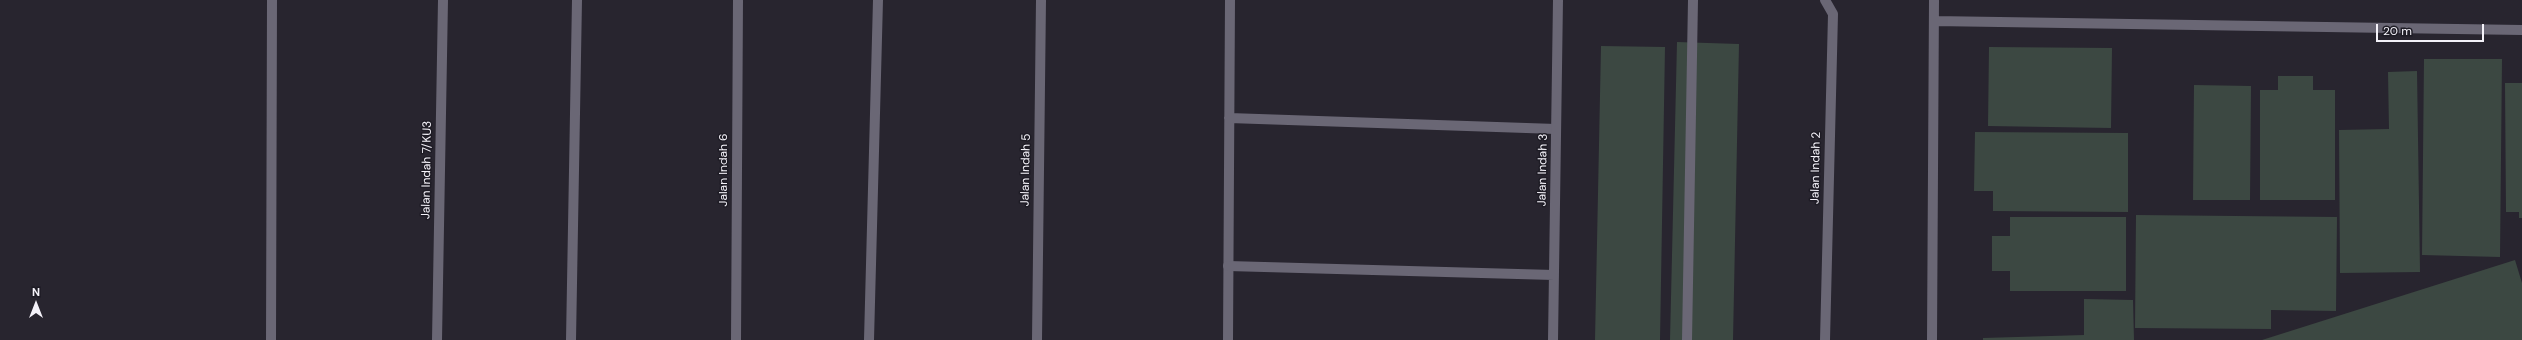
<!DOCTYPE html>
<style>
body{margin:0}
#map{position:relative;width:2522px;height:340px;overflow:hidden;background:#28252f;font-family:"DM Sans",sans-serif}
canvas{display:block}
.north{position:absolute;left:16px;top:284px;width:40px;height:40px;-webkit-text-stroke:3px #1e1c25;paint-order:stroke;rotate:0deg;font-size:11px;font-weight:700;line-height:16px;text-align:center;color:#f4f2f9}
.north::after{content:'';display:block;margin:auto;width:14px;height:18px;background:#f4f2f9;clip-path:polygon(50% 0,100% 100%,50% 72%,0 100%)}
.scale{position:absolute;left:2376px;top:24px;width:108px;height:18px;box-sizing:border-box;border:2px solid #f4f2f9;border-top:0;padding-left:5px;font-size:12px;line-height:14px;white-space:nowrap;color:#f4f2f9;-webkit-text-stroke:3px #1e1c25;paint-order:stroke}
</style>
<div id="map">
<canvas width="2522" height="340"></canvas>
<div class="north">N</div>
<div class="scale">20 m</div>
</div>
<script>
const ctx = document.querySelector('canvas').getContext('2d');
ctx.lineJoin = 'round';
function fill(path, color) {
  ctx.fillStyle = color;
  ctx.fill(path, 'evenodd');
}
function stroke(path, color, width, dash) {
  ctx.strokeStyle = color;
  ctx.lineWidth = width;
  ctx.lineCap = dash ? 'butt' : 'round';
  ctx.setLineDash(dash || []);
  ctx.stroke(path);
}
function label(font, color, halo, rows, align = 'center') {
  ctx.font = font + ' "DM Sans",sans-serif';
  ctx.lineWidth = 3;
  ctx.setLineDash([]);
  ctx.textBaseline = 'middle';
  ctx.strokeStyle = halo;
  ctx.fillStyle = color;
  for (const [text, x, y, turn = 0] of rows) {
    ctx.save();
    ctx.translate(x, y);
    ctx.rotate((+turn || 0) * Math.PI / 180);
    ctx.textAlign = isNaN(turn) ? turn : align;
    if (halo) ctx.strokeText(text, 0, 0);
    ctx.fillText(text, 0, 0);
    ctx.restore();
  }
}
const building = new Path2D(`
 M1677,42L1739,44L1733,340H1670Z
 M1601,46L1665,47L1660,340H1595Z
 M1989,47L2112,48L2111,128L1988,126Z
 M2424,59H2502L2500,257L2422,255Z
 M2417,71L2420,272L2340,273L2339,130L2389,129L2388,72Z
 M2278,76H2313V90H2335V200H2260V90H2278Z
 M2505,83H2522V218H2519V212H2506Z
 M2194,85L2251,86L2250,200H2193Z
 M1975,132L2128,133V212L1993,211V191H1974Z
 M2136,215L2337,217L2336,311L2271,310V329L2135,328Z
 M2010,217H2126V291H2010V271H1992V236H2010Z
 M2515,260L2522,283V340H2262Z
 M2084,299L2133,300L2134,340H1983V338L2084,335Z`);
const service = new Path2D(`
 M1229,118L1556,129
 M271,340L272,0
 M571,340L577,0
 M869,340L878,0
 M1228,340L1230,0
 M1687,340L1693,0`);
const minor = new Path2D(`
 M1825,0L1833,14L1825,340
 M1934,21L2522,30
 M1228,266L1554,275
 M437,340L443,0
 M736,340L738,0
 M1037,340L1041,0
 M1553,340L1558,0
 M1932,340L1934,0`);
const streetNames = [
 ["Jalan Indah 2",1816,168,-89],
 ["Jalan Indah 7/KU3",427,170,-89],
 ["Jalan Indah 6",724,170,-90],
 ["Jalan Indah 5",1026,170,-89],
 ["Jalan Indah 3",1543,170,-89]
];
fill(building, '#3c4842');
stroke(service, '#6a6775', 10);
stroke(minor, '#6a6775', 10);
label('12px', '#f4f2f9', '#1e1c25', streetNames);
</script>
